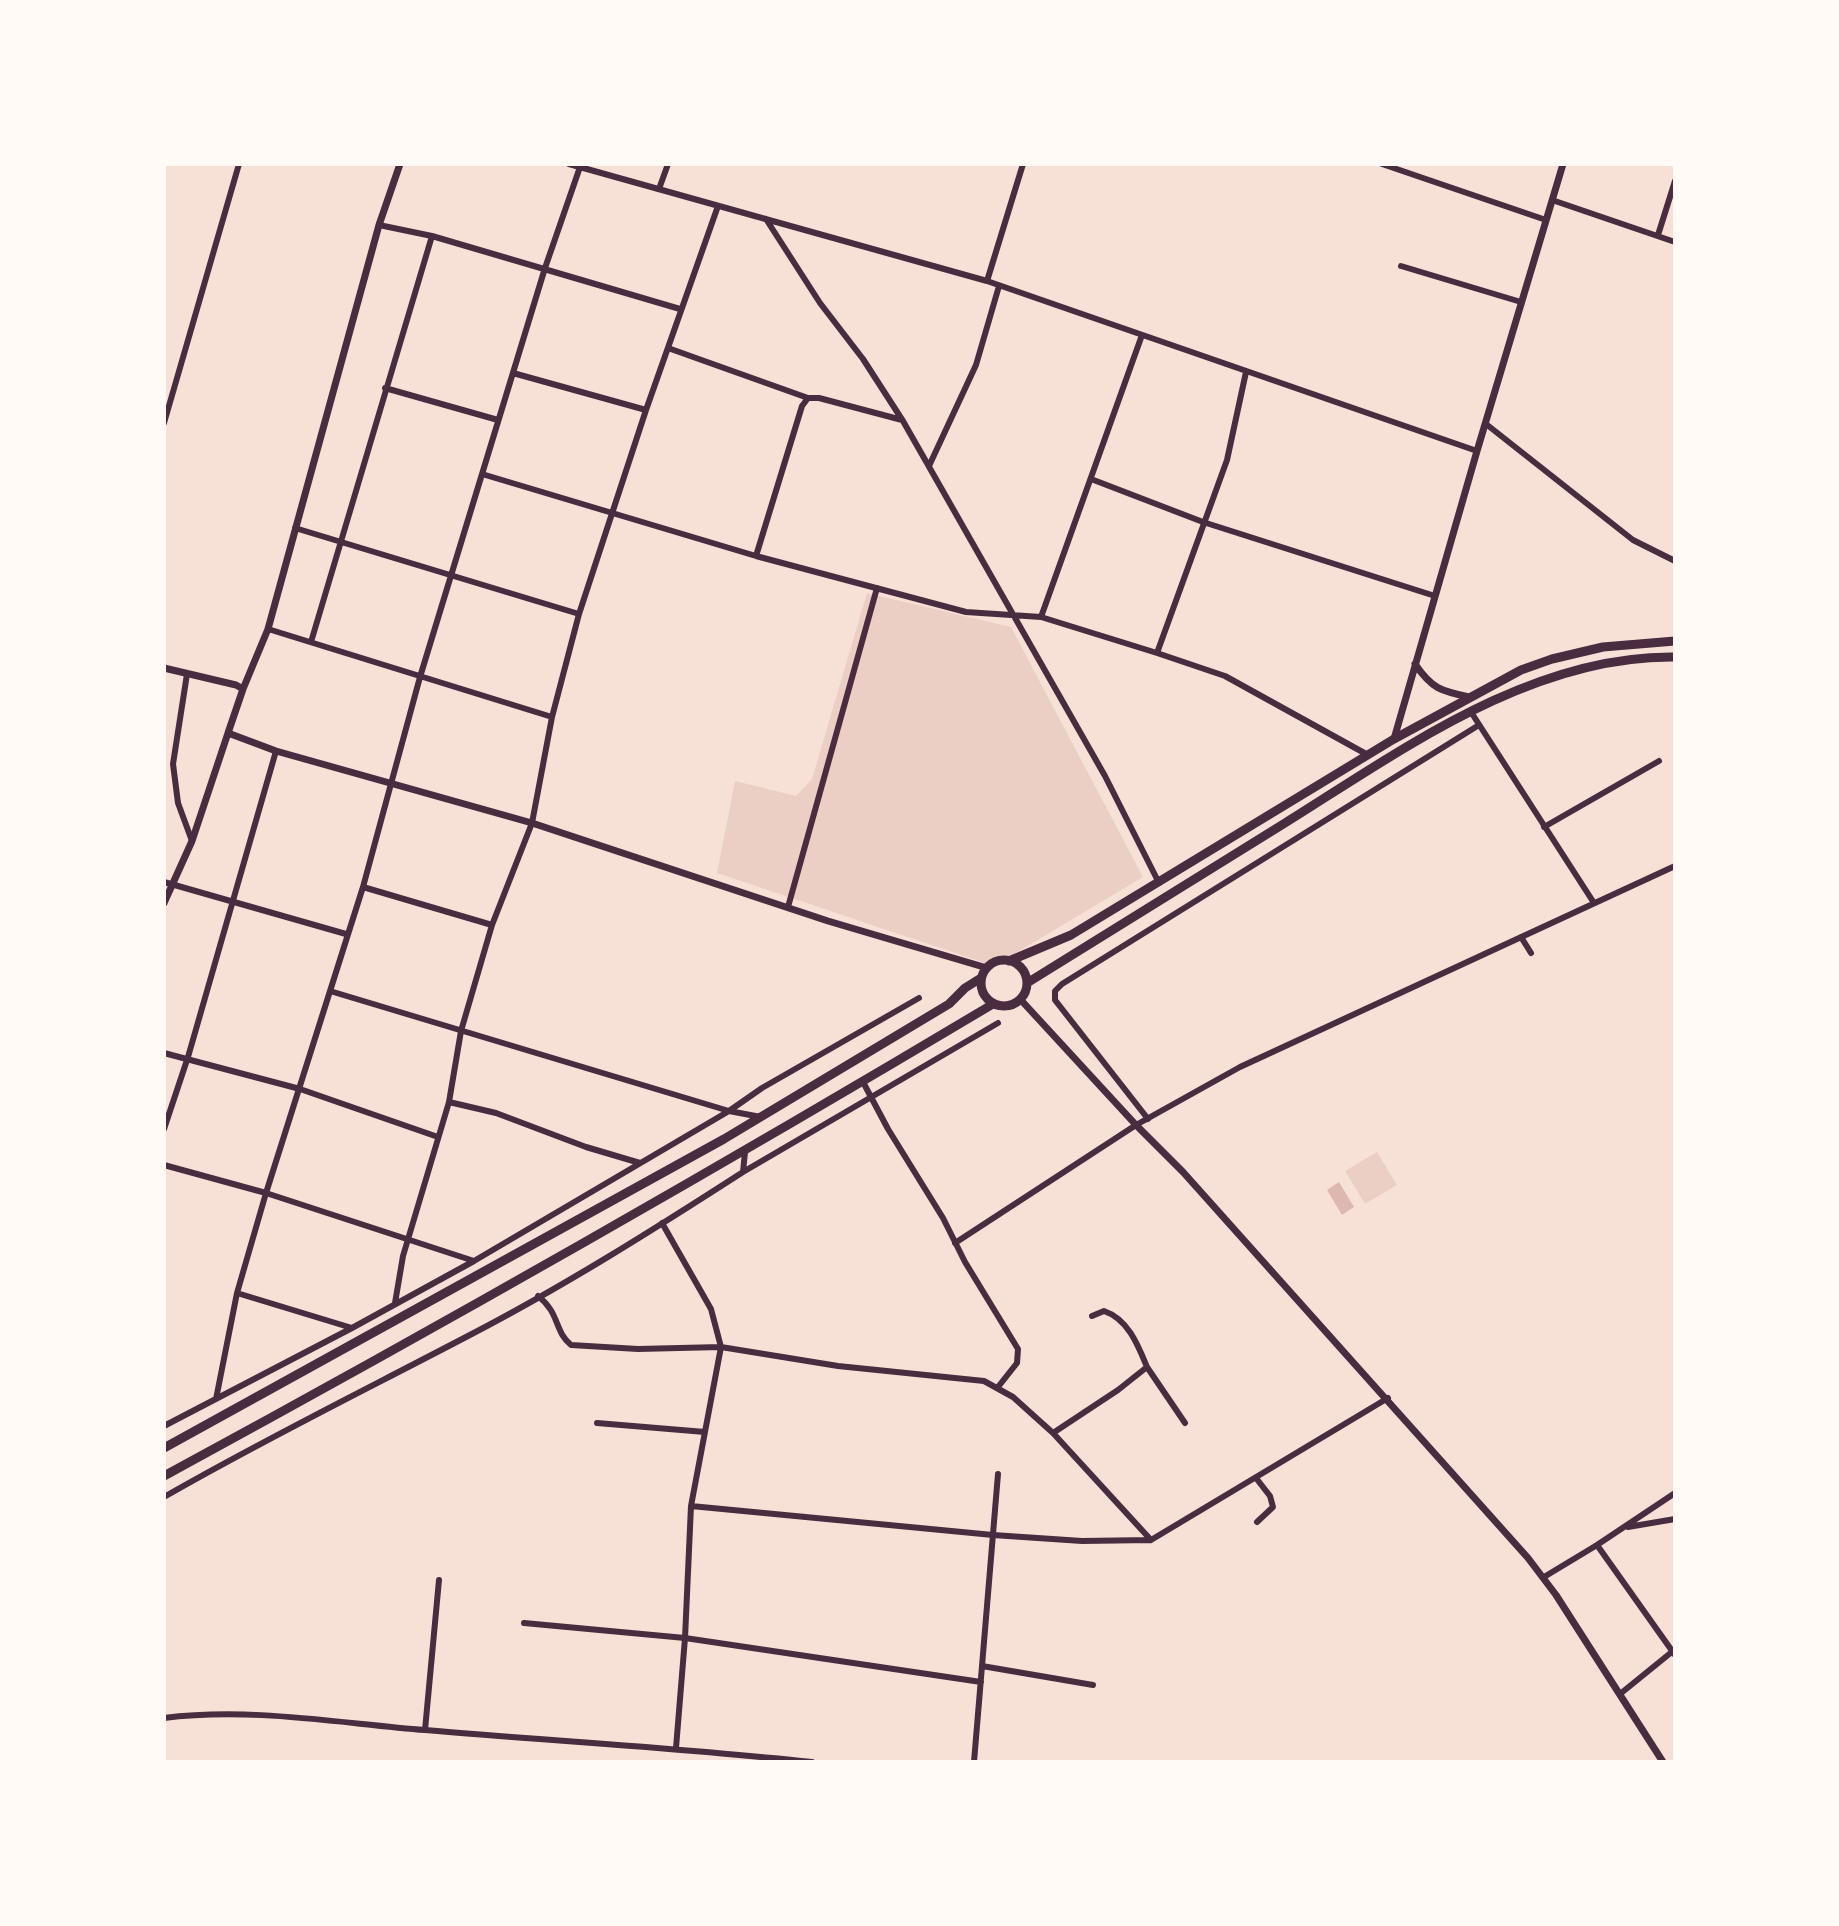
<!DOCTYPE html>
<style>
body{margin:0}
#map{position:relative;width:1839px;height:1926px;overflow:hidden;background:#f7e1d7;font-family:"Archivo Narrow",sans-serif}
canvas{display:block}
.frame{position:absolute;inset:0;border:166px solid #fffaf5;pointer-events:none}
</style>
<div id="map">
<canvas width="1839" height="1926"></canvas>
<div class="frame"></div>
</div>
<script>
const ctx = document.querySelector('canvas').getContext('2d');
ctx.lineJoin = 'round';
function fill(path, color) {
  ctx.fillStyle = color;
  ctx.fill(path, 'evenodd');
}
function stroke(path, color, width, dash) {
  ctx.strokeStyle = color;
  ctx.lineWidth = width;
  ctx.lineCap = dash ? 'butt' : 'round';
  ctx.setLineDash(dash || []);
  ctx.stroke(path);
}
const green = new Path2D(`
 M867,593L1011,627L1143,877L994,966L717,873L735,781L796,796L812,779Z
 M1377,1152L1397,1185L1365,1204L1345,1171Z`);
const water = new Path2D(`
 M1339,1182L1354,1207L1342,1215L1327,1190Z`);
const minor = new Path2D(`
 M569,164L987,281L1477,451
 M1382,164L1546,220
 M659,189L668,164
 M1552,200L1675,242
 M766,219L820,303L863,359L903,421L1105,776L1159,883
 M379,225L432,236L680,309
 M1658,235L1675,181
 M1401,266L1521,302
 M987,281L1023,164
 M668,348L808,398
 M513,373L646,410
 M385,388L498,420
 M164,423L239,164
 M1486,424L1633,540L1675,561
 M929,466L976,365L999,286
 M482,474L756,556L966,612L1041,617L1157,653L1225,676L1368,755
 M1091,479L1203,522L1435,596
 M295,528L579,614
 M756,556L802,406L808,398H819L902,420
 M1041,617L1142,335
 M268,629L552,717
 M311,642L432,236
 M1157,653L1227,460L1246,372
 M187,674L173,764L178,803L192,841
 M1471,712L1594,903
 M1544,827L1659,761
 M164,882L346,934
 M363,887L492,925
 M788,907L877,588
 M1521,937L1531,953
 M330,991L729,1111L761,1117
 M164,1053L300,1089L438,1137
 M863,1082L888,1129L943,1218L965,1262L1018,1349L1017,1363L998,1387
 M1148,1119L1055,1000V991L1062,984L1479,725
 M164,1129L188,1057L276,751
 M640,1163L586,1147L496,1113L449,1102L461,1031L492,925L532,823L552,717L579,614L646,410L718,206
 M164,1165L266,1193L474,1261
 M743,1172L998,1023
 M662,1223L711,1309L721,1347L691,1506L685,1638L676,1748
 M955,1243L1136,1125L1240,1067L1675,866
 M237,1293L352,1328
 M538,1296C560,1313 554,1331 571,1345L638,1349L721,1347L838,1366L984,1381L1013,1397L1053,1433L1151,1540
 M395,1303L403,1256L449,1102
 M1147,1367L1185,1423
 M216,1399L237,1293L266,1193L363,887L420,677L545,268L580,167
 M597,1423L705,1432
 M164,1426L352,1328L474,1261L729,1111L762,1088L919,998
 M1053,1433L1118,1390L1147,1367C1138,1345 1128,1319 1104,1311L1092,1316
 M1256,1478L1270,1496L1273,1507L1257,1522
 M164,1497C263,1440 365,1390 466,1337C561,1288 653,1230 743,1172L745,1152
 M691,1506L993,1535L1082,1541L1151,1540L1388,1398
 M1628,1527L1675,1519
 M1597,1545L1675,1655
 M1544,1577L1597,1545L1675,1493
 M524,1623L685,1638L981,1682
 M982,1666L1093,1685
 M1620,1694L1673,1651
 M164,1718C250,1707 338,1723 425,1730C554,1741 683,1748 812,1762
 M425,1730L439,1580
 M974,1762L998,1474`);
const tertiary = new Path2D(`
 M1415,664C1432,689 1441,691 1469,697
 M164,668L236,685L243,689L228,733L276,751L532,823L828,921L987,968
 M243,689L268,629L379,225L400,164
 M1394,739L1477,451L1563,164
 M164,903L192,841L228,733
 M1020,999L1136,1125L1183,1172L1528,1558L1556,1595L1663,1762`);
const primary = new Path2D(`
 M981 983a23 23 0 1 1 46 0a23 23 0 1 1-46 0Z
 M1009,961L1071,935L1394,739L1521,670L1552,659L1603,647L1675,641
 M1027,983C1113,929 1199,876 1285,823C1402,750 1531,655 1675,657
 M164,1448L724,1139L949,1004L965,988L981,978
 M164,1476C444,1324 720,1167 993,1004`);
fill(green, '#ebcfc5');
fill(water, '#dcb8b0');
stroke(minor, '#4a2c40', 6);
stroke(tertiary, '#4a2c40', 7);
stroke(primary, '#4a2c40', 9);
</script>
